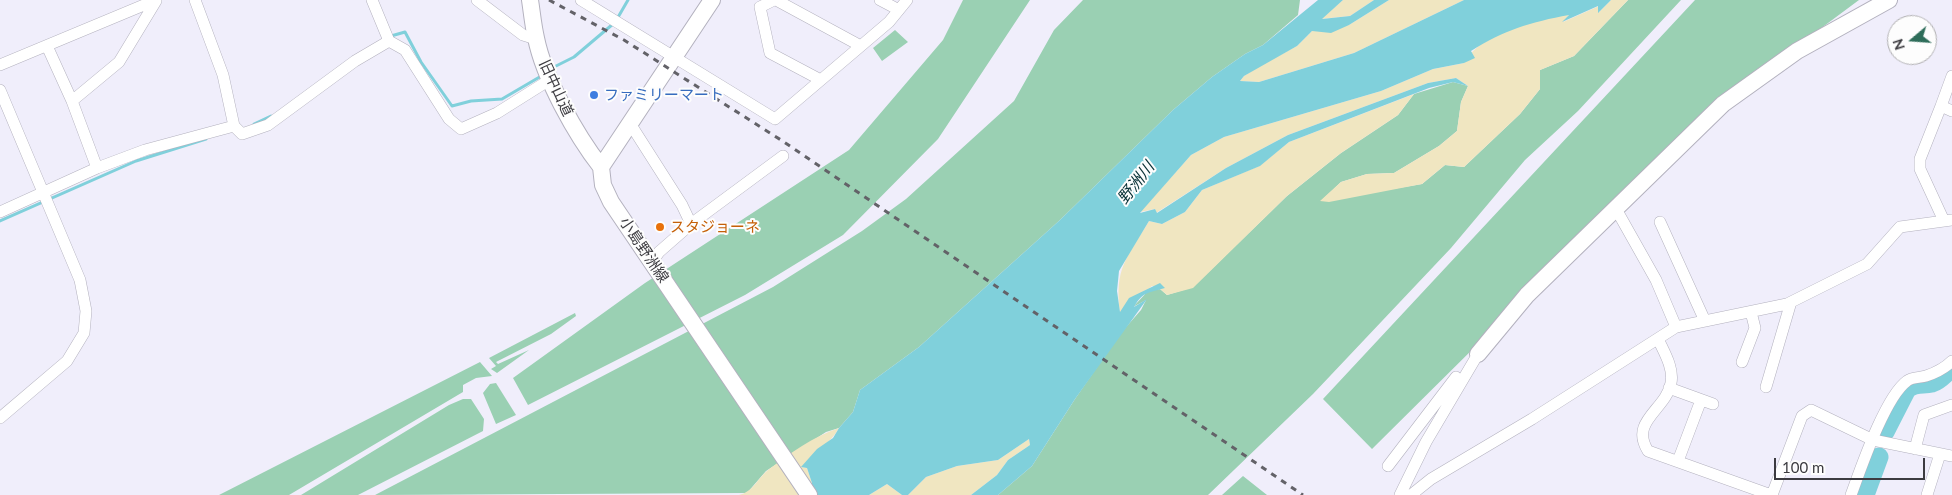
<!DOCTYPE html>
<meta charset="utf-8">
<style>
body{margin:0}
#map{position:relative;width:1952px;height:495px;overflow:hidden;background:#f0eefb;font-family:Lato,sans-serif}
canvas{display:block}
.north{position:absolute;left:1887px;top:15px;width:50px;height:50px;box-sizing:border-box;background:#fdfdfd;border:1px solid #b0afb1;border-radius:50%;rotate:252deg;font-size:14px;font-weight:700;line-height:20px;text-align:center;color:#3c3b40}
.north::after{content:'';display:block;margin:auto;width:18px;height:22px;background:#2e6d5a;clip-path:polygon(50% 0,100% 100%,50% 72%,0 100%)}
.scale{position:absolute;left:1774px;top:458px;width:151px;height:22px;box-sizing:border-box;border:2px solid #3c3b40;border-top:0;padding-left:6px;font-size:15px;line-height:18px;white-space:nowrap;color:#3c3b40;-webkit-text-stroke:4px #fdfdfd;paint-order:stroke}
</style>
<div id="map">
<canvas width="1952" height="495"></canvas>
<div class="north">N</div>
<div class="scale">100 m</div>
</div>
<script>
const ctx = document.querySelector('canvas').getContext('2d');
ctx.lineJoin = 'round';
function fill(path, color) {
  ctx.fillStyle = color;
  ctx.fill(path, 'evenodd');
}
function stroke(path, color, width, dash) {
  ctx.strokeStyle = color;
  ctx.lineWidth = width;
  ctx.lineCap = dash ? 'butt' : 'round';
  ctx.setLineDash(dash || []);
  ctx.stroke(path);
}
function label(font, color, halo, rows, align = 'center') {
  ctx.font = font + ' Lato,"Noto Sans JP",sans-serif';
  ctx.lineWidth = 4;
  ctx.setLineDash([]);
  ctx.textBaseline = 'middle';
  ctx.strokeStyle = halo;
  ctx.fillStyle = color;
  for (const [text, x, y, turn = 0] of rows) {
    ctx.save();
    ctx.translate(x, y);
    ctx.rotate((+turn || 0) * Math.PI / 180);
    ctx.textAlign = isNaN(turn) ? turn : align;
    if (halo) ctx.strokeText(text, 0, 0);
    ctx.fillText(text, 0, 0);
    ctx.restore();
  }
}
const green = new Path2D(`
 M963,0H1030L938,139L843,235L745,295L528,405L513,378L645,283L849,150L943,40Z
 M1083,0H1300L1298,15L1263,45L1245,54L1212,77L1173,110L1060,220L919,347L860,390L853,412L839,428L826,432L766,471L747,493L375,495L773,287L862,231L906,199L1014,101L1054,30Z
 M1628,0H1681L1578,111L1525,160L1451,248L1313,394L1208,495H998L1032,466L1075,399L1120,334L1141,310L1146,300L1133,307L1148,291L1160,289L1167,295L1193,287L1287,196L1341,153L1398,115L1414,94L1453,82L1468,86L1461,102L1457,131L1439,146L1394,173L1367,174L1341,182L1321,201L1422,184L1445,165L1464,167L1520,114L1540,89V70L1574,56Z
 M1695,0H1859L1723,101L1372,449L1323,399Z
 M895,30L908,42L882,61L873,48Z
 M575,313L576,316L551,334L496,362L498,364L529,350L497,373L491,369L496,366L489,358Z
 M480,362L492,376L476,378L463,385V392L289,495H219Z
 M496,383L516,415L496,424L483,393L490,384Z
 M463,399H471L484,419L483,431L358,495H301L449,405Z
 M1243,476L1267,495H1222Z`);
const sand = new Path2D(`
 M1343,0H1374L1350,16L1321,19Z
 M1389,0H1464L1354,53L1259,82L1240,81L1244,76L1261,65L1297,46L1312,31L1349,25Z
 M1611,0H1628L1574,56L1540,70V89L1520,114L1464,167L1445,165L1422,184L1329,202L1320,201L1341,182L1367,174L1394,173L1439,146L1457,131L1461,102L1468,86L1456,78L1428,83L1288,135L1226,168L1156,213L1155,209L1140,212L1191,155L1224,137L1381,91L1433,69L1464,63C1484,29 1534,21 1570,14L1563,22L1599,6V12Z
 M1414,94L1398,115L1341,153L1287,196L1193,288L1167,295L1160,289L1164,287L1152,286L1120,313C1114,268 1127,258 1149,221L1162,224L1185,212L1202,190L1259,166L1289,142Z
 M839,428C831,443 813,454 802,467L807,468L812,483L800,495H739C753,492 757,479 768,470C789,454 814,436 839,428Z
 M1029,439L1030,445L1008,460L997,475L971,495H908L926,477L957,466L998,460Z
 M887,484L902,495H869Z`);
const water = new Path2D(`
 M1318,0H1343L1322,19L1350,16L1374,0H1389L1349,25L1331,33L1312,31L1297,46L1244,76L1240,81L1259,82L1354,53L1464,0H1611L1598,13V6L1562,22L1569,15C1531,22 1504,30 1471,51L1475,58L1464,63L1433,69L1381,91L1224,137L1191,155L1140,213L1155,209L1157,213L1226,168L1288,135L1428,83L1456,78L1468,86L1453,82L1429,88L1289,142L1260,166L1202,190L1185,212L1162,224L1149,221L1119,271L1117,291L1120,312L1129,298L1160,283L1165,288C1149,293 1143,291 1134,307L1147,299L1075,399L1032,466L998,495H971L997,475L1008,460L1030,445L1029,439L998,460L957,466L926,477L908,495H902L887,484L869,495H800L812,483L807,468L801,467L817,449L833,438L839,428L853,412L860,390L919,347L1060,220L1173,110L1212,77L1245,54L1263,45Z`);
const stream = new Path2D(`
 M617,19L628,0
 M391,36L405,32L421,62L452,106L471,101L502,99L543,75
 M552,68L574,57L613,24
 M254,124L271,116
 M0,221L136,161L206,139`);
const river = new Path2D(`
 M1885,432L1907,389C1915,382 1923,385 1932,383C1941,380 1946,373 1952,367
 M1865,495L1879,457`);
const street = new Path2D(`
 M195,0L223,75L234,126L242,134L268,125L355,61L389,41
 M372,0L389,41L405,50L449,119L461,129L497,113L551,79
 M477,0L523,35L536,39
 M581,0L775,119L889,22L907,0
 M774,0L760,7L770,53L819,79
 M776,0L859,45
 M880,0L899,10
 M47,46L72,101L97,168
 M0,65L156,0
 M1952,76L1941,106L1952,111
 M0,90L80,280L86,311L84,333L67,361L0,418
 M72,101L119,62L156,1
 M1941,106L1920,159V169L1944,221
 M631,125L682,205L691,224
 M1616,209L1656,280L1676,327
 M0,212L97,168L145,150L234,126
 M1660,222L1705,321
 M652,262L659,252L691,224L783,156
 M1658,339C1664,352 1674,368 1671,383C1666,410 1629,421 1648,451L1771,495
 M1742,362L1755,328L1751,312
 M1766,387L1791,302
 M1669,388L1713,404
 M1915,449L1924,415L1952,405
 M1678,461L1701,400
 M1388,466L1456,377
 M1400,495L1426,442L1478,354
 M1411,495L1431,479L1532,419L1676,327L1787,304L1867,264L1900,227L1952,220
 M1772,495L1802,416L1811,410L1873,440L1952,456
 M1851,495C1861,468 1885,397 1907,381C1912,377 1920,378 1926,376C1935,373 1945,368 1952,361
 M1927,495L1940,454`);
const secondary = new Path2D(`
 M530,0C532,13 533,25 536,38C544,78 576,135 601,167
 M712,0L601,167L603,185L611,202L809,495
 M1478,354L1527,295L1723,104L1797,51L1889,0`);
const rail = new Path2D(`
 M549,0L624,40L781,140L1303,495`);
const markers = [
 [594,95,5,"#3f7fe0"],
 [660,227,5,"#e8710a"]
];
const streetNames = [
 ["旧中山道",556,88,65],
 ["小島野洲線",644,250,56]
];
const shopNames = [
 ["ファミリーマート",604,95]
];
const foodNames = [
 ["スタジョーネ",670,227]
];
const waterNames = [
 ["野洲川",1136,183,-52]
];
fill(green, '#9ad0b3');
fill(sand, '#f0e6c1');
fill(water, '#80d0db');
stroke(stream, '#80d0db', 3);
stroke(river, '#80d0db', 19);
stroke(street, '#b3b1be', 12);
stroke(secondary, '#b3b1be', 18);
stroke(street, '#fff', 11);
stroke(secondary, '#fff', 16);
stroke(rail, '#636268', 3, [6, 6]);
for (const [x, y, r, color] of markers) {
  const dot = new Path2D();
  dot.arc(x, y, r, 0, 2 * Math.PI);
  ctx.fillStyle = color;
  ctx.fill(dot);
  stroke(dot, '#fdfdfd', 2);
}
label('15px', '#3c3b40', '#fdfdfd', streetNames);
label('15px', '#366cbe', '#fdfdfd', shopNames, 'left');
label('15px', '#c56008', '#fdfdfd', foodNames, 'left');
label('italic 16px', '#083136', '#fdfdfd', waterNames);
</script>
